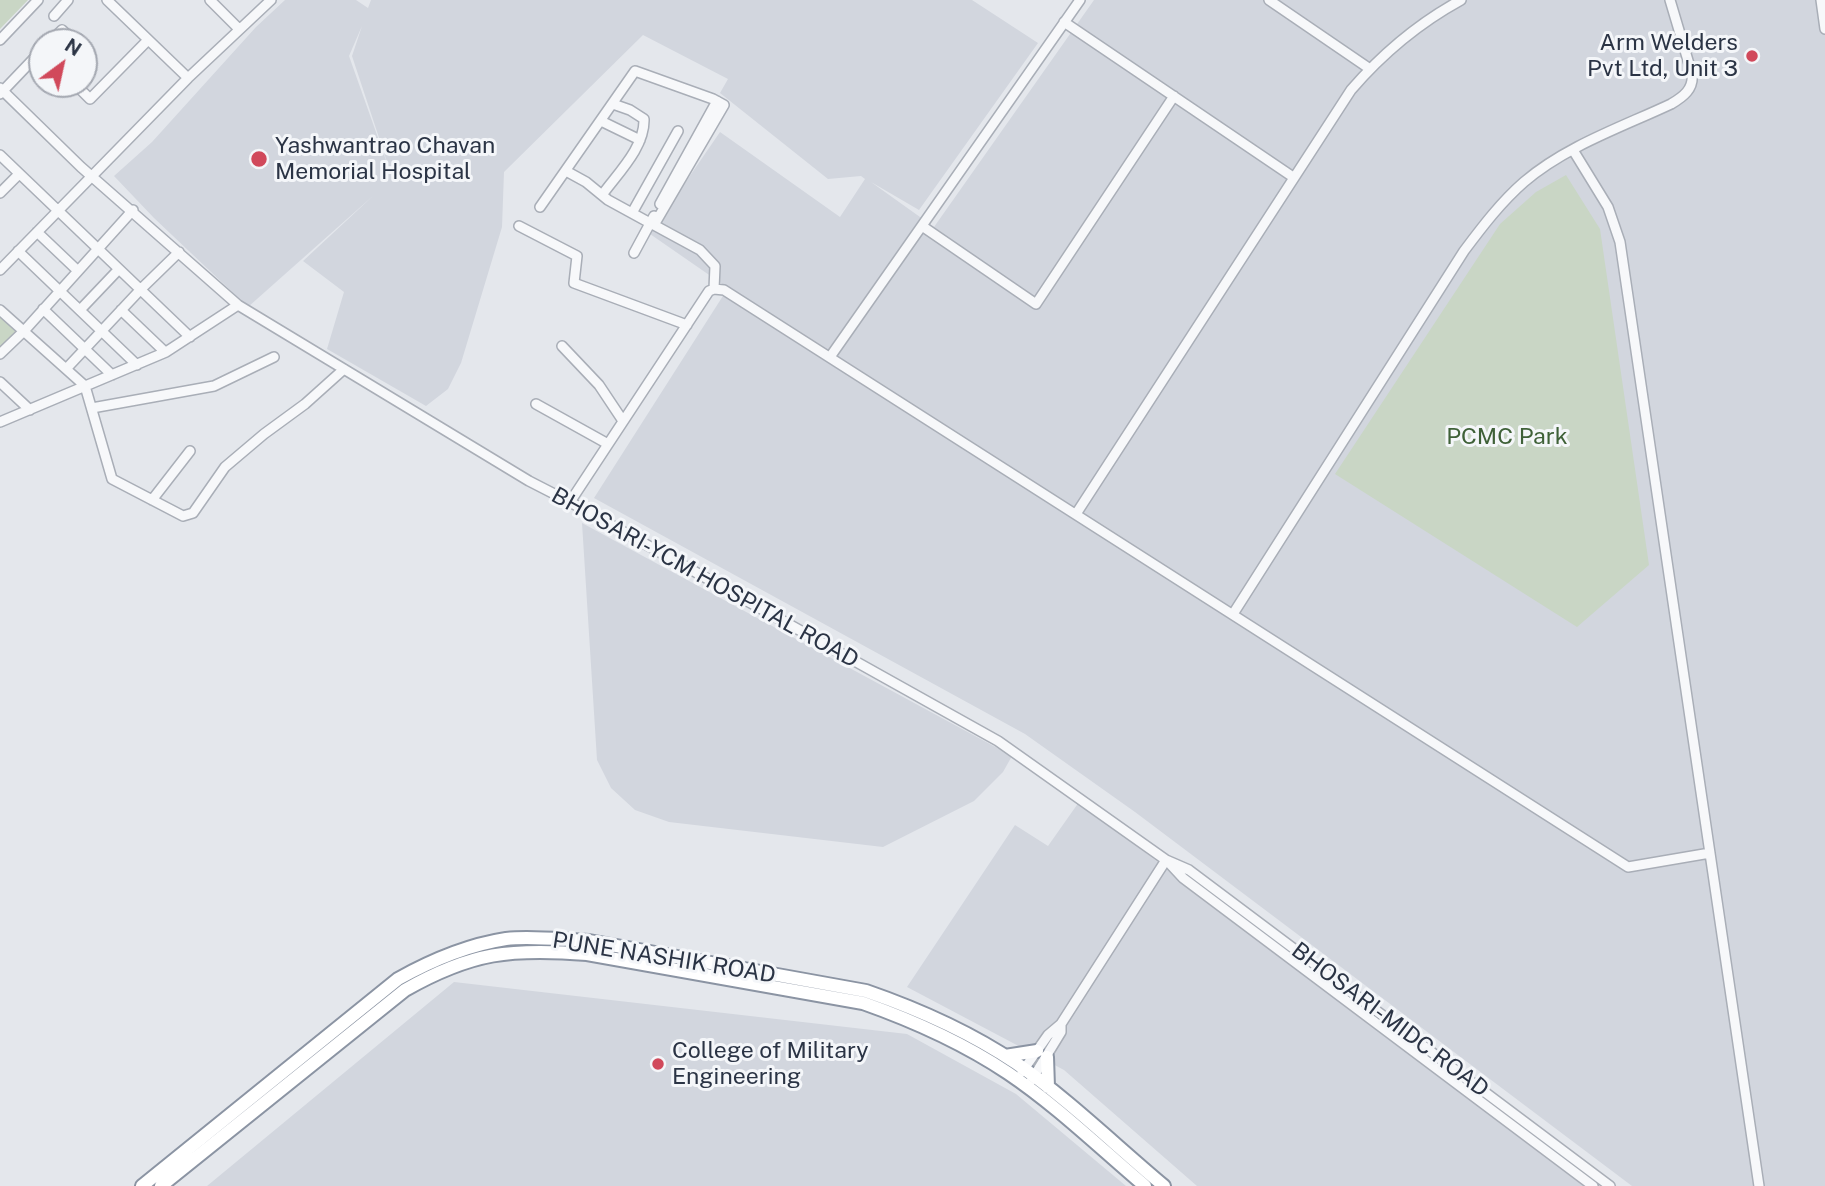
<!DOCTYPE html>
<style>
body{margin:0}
#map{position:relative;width:1825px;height:1186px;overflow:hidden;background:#e4e7ec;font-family:"Public Sans",sans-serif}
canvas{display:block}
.north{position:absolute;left:28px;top:28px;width:70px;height:70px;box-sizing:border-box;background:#f4f6f9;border:2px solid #a4a8b1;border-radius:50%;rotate:33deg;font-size:19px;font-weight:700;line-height:28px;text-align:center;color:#2b3445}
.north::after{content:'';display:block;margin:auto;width:24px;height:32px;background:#d1495b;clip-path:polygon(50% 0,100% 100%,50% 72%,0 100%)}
</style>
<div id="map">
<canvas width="1825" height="1186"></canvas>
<div class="north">N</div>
</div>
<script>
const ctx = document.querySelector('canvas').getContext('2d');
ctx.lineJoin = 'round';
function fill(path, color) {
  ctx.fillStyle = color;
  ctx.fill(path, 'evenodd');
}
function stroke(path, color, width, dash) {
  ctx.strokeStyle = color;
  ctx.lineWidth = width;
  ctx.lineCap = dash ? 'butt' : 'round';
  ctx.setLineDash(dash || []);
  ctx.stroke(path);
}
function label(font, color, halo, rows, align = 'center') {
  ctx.font = font + ' "Public Sans",sans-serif';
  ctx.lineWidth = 6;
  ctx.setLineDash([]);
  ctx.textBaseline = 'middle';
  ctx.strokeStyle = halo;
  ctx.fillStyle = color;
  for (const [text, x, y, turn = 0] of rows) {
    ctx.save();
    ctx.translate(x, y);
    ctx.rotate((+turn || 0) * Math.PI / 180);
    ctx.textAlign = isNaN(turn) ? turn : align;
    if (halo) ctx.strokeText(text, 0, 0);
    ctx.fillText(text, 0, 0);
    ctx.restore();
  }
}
const built = new Path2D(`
 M285,0H356L368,8L371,0H972L1038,43L919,210L871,182L934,227L1094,0H1825V1186H1632L1135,812L1025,734L594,498L728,288L650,234L720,132L840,217L865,179L861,176L828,179L720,93L728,79L643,35L504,172L502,227L461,363L448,389L426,406L327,349L344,292L303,261L374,195L248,307L154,218L114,176L152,142L256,27ZM362,26L352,56L393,180L349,56Z
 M582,523L1012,756L1003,772L974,801L883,847L669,822L635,810L611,788L597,760Z
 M1079,802L1348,1007L1589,1186H1197L1064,1070L907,987L1015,825L1048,846Z
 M454,982L907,1034L1016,1094L1126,1186H207Z`);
const green = new Path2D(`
 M0,0H28L0,29Z
 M1566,175L1600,229L1649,565L1577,627L1335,474L1500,224L1536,192Z
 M0,315L17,331L0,350Z`);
const minor = new Path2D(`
 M107,0L188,78
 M210,0L239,29
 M1269,0L1370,69
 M1821,0L1825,29
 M54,16L68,0
 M1064,22L1293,177
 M0,40L38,0
 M50,42L62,30L75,42
 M84,51L91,58
 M75,84L90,99L148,40
 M0,88L81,167L238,305L529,481L570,502L998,741L1166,860L1189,870L1610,1186
 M0,94L42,50
 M601,121L640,140
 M1573,150L1608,207L1620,242L1759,1186
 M0,155L190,337
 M566,171L586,182L608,200L650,223
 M0,193L19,174
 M602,195C618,173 645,147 644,119L630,110L613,104
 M660,204L717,101
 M540,207L635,71L713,99L724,105L654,225L700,250L715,266L714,289
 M632,213L678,131
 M519,226L577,256L574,283L687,325
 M922,226L1036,304L1174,96
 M37,232L78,271
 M18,251L137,365
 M634,253L654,216
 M0,270L188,78L271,0
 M43,309L112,375
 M0,310L85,386L112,479L183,516L193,513L225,467L264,434L305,404L344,369
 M80,310L119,269
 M121,310L165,352
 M562,346L599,385L623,421
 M0,354L24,331L133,210
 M830,357L1080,0
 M66,369L141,289L179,252
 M0,382L30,410
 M536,404L608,444
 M92,408L214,386L274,357
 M0,422L166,352L238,305
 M152,500L190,451
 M570,502L709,291L714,289L724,290L1628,867L1710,853
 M1076,514L1351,90C1382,54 1419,23 1461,0
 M1233,614L1464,251C1482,227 1501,202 1524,182C1566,146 1622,127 1671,104C1683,97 1694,89 1692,74L1670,0
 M1170,864L1183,878L1593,1186
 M1022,1072L1048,1035L1061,1024L1166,860
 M1031,1081L1061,1032V1024`);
const highway = new Path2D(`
 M1005,1056L1037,1051
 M1047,1057L1048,1087
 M142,1186L398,979C432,960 467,945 506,939C533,936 562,940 589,941L866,991C918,1009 970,1032 1016,1063C1068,1099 1115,1145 1164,1186
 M161,1186L405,990C472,952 511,948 587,954L863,1003C914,1021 963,1043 1008,1073C1057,1106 1100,1148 1145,1186`);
const markers = [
 [1752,56,7,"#d1495b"],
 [259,159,9,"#d1495b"],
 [658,1064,7,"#d1495b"]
];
const poiNames = [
 ["Arm Welders",1738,43,"right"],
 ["Pvt Ltd, Unit 3",1738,69,"right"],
 ["Yashwantrao Chavan",275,146],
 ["Memorial Hospital",275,172],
 ["College of Military",672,1051],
 ["Engineering",672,1077]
];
const parkNames = [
 ["PCMC Park",1507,437]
];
const streetNames = [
 ["BHOSARI-YCM HOSPITAL ROAD",705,578,29],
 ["PUNE NASHIK ROAD",664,958,9],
 ["BHOSARI-MIDC ROAD",1390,1020,37]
];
fill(built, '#d2d6de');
fill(green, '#c9d6c5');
stroke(minor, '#a9aeb7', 12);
stroke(highway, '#8b94a3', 16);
stroke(minor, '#f7f8fa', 9);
stroke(highway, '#fff', 12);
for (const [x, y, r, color] of markers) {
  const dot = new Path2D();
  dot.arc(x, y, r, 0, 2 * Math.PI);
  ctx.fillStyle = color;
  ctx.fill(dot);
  stroke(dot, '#f4f6f9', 2.5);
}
label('23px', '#2b3445', '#f4f6f9', poiNames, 'left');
label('23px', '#3f6138', '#f4f6f9', parkNames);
label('23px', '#2b3445', '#f4f6f9', streetNames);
</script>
